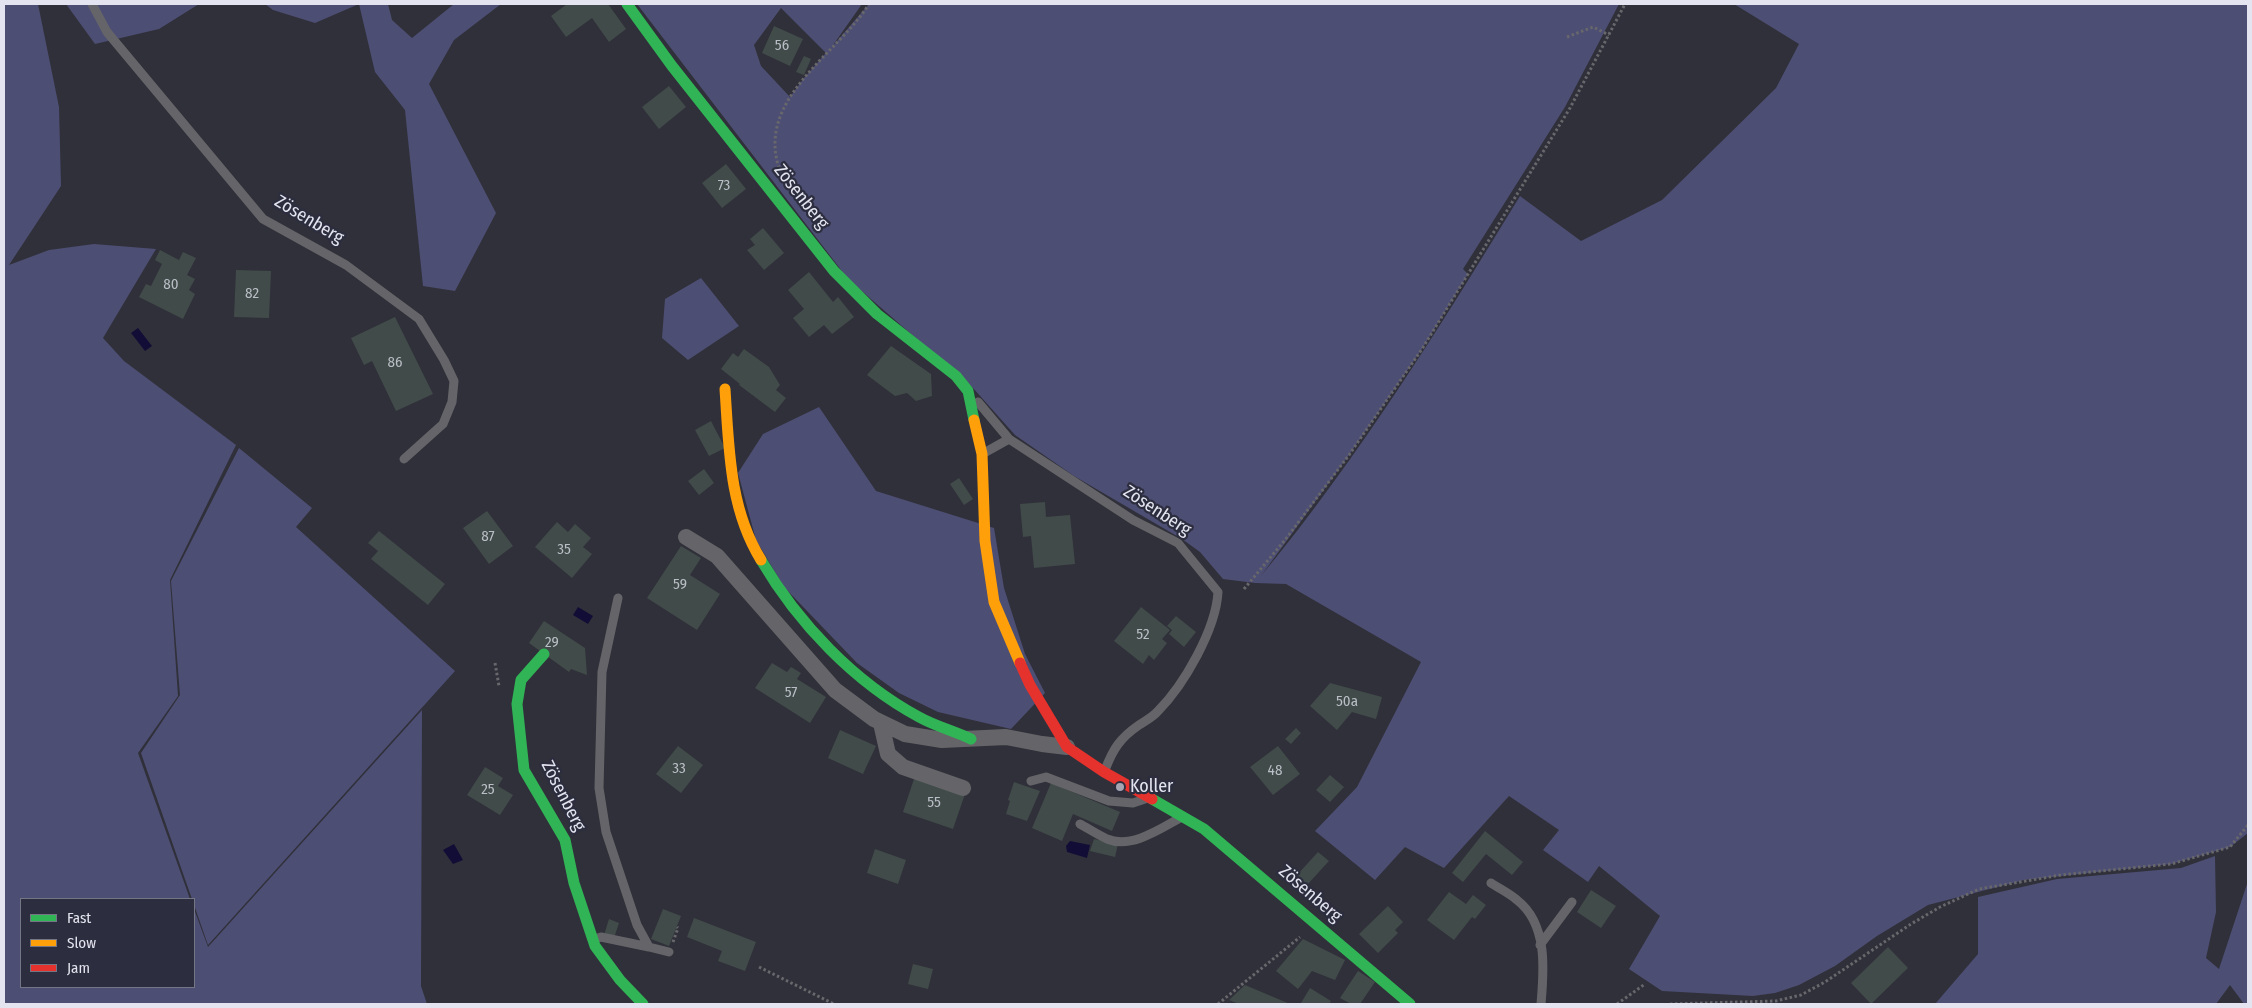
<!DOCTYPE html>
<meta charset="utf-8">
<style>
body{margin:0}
#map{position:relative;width:2252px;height:1008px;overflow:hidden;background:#30303a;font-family:"Fira Sans Condensed",sans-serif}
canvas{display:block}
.frame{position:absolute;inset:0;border:5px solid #e3e4ef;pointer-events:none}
.legend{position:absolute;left:20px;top:898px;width:175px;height:90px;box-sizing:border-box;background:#2c2d3e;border:1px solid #757685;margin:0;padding:6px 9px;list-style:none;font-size:15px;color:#e3e4ef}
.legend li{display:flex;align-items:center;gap:10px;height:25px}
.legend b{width:25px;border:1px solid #757685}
</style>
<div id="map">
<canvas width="2252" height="1008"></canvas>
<div class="frame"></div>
<ul class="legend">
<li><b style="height:6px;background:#30b455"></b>Fast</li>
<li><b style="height:6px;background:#ff9f0a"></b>Slow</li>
<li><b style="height:6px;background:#e5322d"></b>Jam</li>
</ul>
</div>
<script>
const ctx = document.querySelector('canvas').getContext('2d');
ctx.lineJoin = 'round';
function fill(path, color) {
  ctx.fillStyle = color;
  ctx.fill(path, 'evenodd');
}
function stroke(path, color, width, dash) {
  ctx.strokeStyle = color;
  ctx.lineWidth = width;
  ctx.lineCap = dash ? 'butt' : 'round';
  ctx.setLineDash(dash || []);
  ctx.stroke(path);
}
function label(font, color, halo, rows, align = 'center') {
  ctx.font = font + ' "Fira Sans Condensed",sans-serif';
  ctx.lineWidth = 4.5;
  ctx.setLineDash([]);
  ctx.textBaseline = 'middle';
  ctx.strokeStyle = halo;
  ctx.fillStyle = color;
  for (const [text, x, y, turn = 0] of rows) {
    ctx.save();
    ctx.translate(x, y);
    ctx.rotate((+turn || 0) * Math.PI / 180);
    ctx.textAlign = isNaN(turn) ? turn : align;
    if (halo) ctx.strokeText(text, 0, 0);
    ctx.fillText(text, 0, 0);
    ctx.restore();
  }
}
const green = new Path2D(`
 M4,4H38L59,107L61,186L9,265L49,250L94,244L156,249L103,338L124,361L236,445L170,580L178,696L138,753L190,899H21V987H194V909L208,947L422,710L421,986L427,1004H4Z
 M66,4H199L159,29L95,44Z
 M265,4H388L392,20L412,38L454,4H501L454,40L429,84L496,213L455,291L423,286L405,110L375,72L359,4L315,23L273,10Z
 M637,4H862L831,48L869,4H1619L1565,107L1463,269L1468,274L1422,349L1349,455L1261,576C1359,457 1440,327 1520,196L1581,241L1662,200L1776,88L1799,44L1734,4H2248V833L2230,847L2171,864L2024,880L1928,905L1877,936L1835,966L1799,985L1775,993L1753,996L1662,991L1629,969L1660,916L1599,866L1588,882L1543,850L1559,830L1509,796L1444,868L1405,847L1375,880L1315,831L1357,787L1421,662L1286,584L1255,583L1223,579L1200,552L1182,539L1074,476L1015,435L973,388L848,279ZM781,8L826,53L804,78L790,97L761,66L754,45Z
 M701,278L739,326L688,360L662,338L665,299Z
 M819,407L876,491L994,528L1004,588L1025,654L1045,693L1011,729L938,712L899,693L857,663L784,587L756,540L738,473L763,434Z
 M239,448L312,508L296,527L455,671L208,945L141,753L180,695L171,581Z
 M2215,856L2216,912L2206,958L2219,969L2248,881V1004H2244L2230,985L2216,1004H1935L1978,954V897L2057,879L2181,868Z`);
const water = new Path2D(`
 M138,328L152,346L145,351L131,333Z
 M578,607L593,616L588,624L573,615Z
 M1070,841L1090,845L1087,858L1067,852L1066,846Z
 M454,844L463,860L453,864L443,850Z`);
const building = new Path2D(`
 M567,4H608L626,29L609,42L592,18L566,37L551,16Z
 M774,26L803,39L790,66L762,53Z
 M804,56L811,59L804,75L796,72Z
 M669,86L686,107L659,129L642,107Z
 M726,164L746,189L722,208L702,183Z
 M763,228L784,253L764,270L747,250L755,245L750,239Z
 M160,250L179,260L183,252L196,258L187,275L195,279L189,290L195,294L183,319L139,297L146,284L151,286L162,264L155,260Z
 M236,270L271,271L269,318L234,317Z
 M809,272L833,302L838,297L854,317L832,334L824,325L809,337L793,318L804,309L788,290Z
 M395,317L433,394L396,411L372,361L364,365L351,338Z
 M891,346L931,374L932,396L916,401L907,393L895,396L867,375Z
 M744,349L769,367L780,385L776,390L786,398L775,412L739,385L740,384L721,369L733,353L738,357Z
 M711,421L725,448L709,456L695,430Z
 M704,469L714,483L699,495L688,481Z
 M959,478L973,499L964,505L950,484Z
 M1045,502L1046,517L1070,515L1075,564L1034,568L1031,536L1023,537L1020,504Z
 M487,511L513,546L489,564L463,528Z
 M557,522L568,532L575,524L591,538L583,547L592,554L572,578L535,547Z
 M379,531L445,584L428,605L371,559L378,551L368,543Z
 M681,546L701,558L690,575L720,594L697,630L647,598Z
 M1141,607L1170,630L1162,639L1167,643L1154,660L1149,655L1143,664L1114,641Z
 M1176,616L1196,632L1184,647L1169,634L1172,630L1167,626Z
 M544,621L585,648L587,675L571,669L569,672L529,643Z
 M772,663L787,672L791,667L801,673L797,679L826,697L810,723L755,688Z
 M1330,683L1382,697L1376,719L1352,712L1337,730L1310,706Z
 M1296,728L1301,733L1291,744L1285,739Z
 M840,730L876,746L863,774L828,758Z
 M678,746L703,765L681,793L656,774Z
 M1278,746L1300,774L1273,795L1250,767Z
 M485,767L503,778L498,786L513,795L500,815L467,795Z
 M1330,775L1344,787L1330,802L1316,790Z
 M915,776L965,794L953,829L903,812Z
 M1014,782L1040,791L1027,821L1006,814L1010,801L1008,800Z
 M1051,783L1120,812L1112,831L1073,814L1062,841L1032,828Z
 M1485,831L1523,862L1512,875L1486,854L1463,882L1452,873Z
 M1094,839L1118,844L1115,857L1090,851Z
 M875,849L906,860L898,884L867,873Z
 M1318,852L1329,861L1307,885L1297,875Z
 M1591,890L1616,906L1601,928L1577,912Z
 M1449,892L1466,904L1473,895L1486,905L1475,919L1472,917L1454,940L1427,920Z
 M1388,906L1403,922L1395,930L1398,933L1378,953L1359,934Z
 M663,909L681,916L669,946L651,939Z
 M694,918L756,942L745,971L718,961L722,951L687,937Z
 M609,919L619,923L614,938L604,935Z
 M1303,939L1345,960L1335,980L1312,971L1298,989L1276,971Z
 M1888,947L1908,968L1871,1004L1851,983Z
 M913,964L933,969L928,989L908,984Z
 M1358,971L1375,982L1360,1004H1351L1340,998Z
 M1245,985L1290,1004H1239L1229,1000Z
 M1310,988L1331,1001L1329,1004L1301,1003Z`);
const path = new Path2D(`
 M1567,37L1593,27L1609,35
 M779,168C756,98 838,54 869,4
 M1244,589L1285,540L1349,455L1422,349L1570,108L1625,4
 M495,663L499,686
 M673,942L678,928L677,927
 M759,967L834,1004
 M1218,1004L1300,937
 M1617,1004L1645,984
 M1670,1004L1776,1001L1801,995L1825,982L1911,924L1940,907L1979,889L2061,875L2171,864L2230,847L2248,825`);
const lane = new Path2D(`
 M92,4L107,32L263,219L346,265L419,319L444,360L454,381L452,402L443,424L404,459
 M978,402L1009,439L1133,520L1178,543L1218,592C1216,629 1184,685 1158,711C1153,717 1145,721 1139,725C1120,738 1113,749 1105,770
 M984,453L1009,439
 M618,598L602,672L599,788L606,832L637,925L649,947L669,952
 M1031,781L1046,777L1109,801L1133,803L1145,799
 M1080,824C1089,829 1098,835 1107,839C1131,849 1160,829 1180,818
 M1491,883C1500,889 1509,893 1517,900C1548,924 1544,970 1541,1004
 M595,939L601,937L649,947
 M1540,945L1572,902`);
const street = new Path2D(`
 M686,537L717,556L835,690L874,719L905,734L942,740L1006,737L1042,744L1067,747
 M881,723L888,754L903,767L963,788`);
const fast = new Path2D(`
 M627,4L672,66L834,271L877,314L956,376L968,391L974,420
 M761,560C798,623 854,682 919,717C935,726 954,731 971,739
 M544,654L521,680L517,704L524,770L565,840L574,883L595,946L620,980L643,1004
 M1152,799L1204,829L1410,1004`);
const slow = new Path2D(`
 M725,389C729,448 729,508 761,560
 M974,420L982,454L985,541L994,602L1020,663`);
const jam = new Path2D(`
 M1020,663L1030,685L1067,747L1104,772L1152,799`);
const markers = [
 [1120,787,5,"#a4a5b0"]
];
const numberNames = [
 ["56",782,46],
 ["73",724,186],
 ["80",171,285],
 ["82",252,294],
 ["86",395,363],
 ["87",488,537],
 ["35",564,550],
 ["59",680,585],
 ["52",1143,635],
 ["29",552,643],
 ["57",791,693],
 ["50a",1347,702],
 ["33",679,769],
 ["48",1275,771],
 ["25",488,790],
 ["55",934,803]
];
const streetNames = [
 ["Zösenberg",801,197,52],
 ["Zösenberg",309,220,31],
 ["Zösenberg",1157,511,33],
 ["Zösenberg",563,796,63],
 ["Zösenberg",1310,894,41]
];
const poiNames = [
 ["Koller",1130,787]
];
fill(green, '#4d4e73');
fill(water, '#120d36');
fill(building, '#414b49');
stroke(path, '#67676c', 3, [2.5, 2.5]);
stroke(lane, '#656569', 9);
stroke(street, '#656569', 16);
stroke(fast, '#30b455', 11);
stroke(slow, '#ff9f0a', 11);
stroke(jam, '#e5322d', 11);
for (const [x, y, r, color] of markers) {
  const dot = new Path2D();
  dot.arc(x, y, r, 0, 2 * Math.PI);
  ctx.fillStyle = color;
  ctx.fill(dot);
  stroke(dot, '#2c2d3e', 2);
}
label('15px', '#babec6', null, numberNames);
label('18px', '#e3e4ef', '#2c2d3e', streetNames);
label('18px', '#e3e4ef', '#2c2d3e', poiNames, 'left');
</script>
